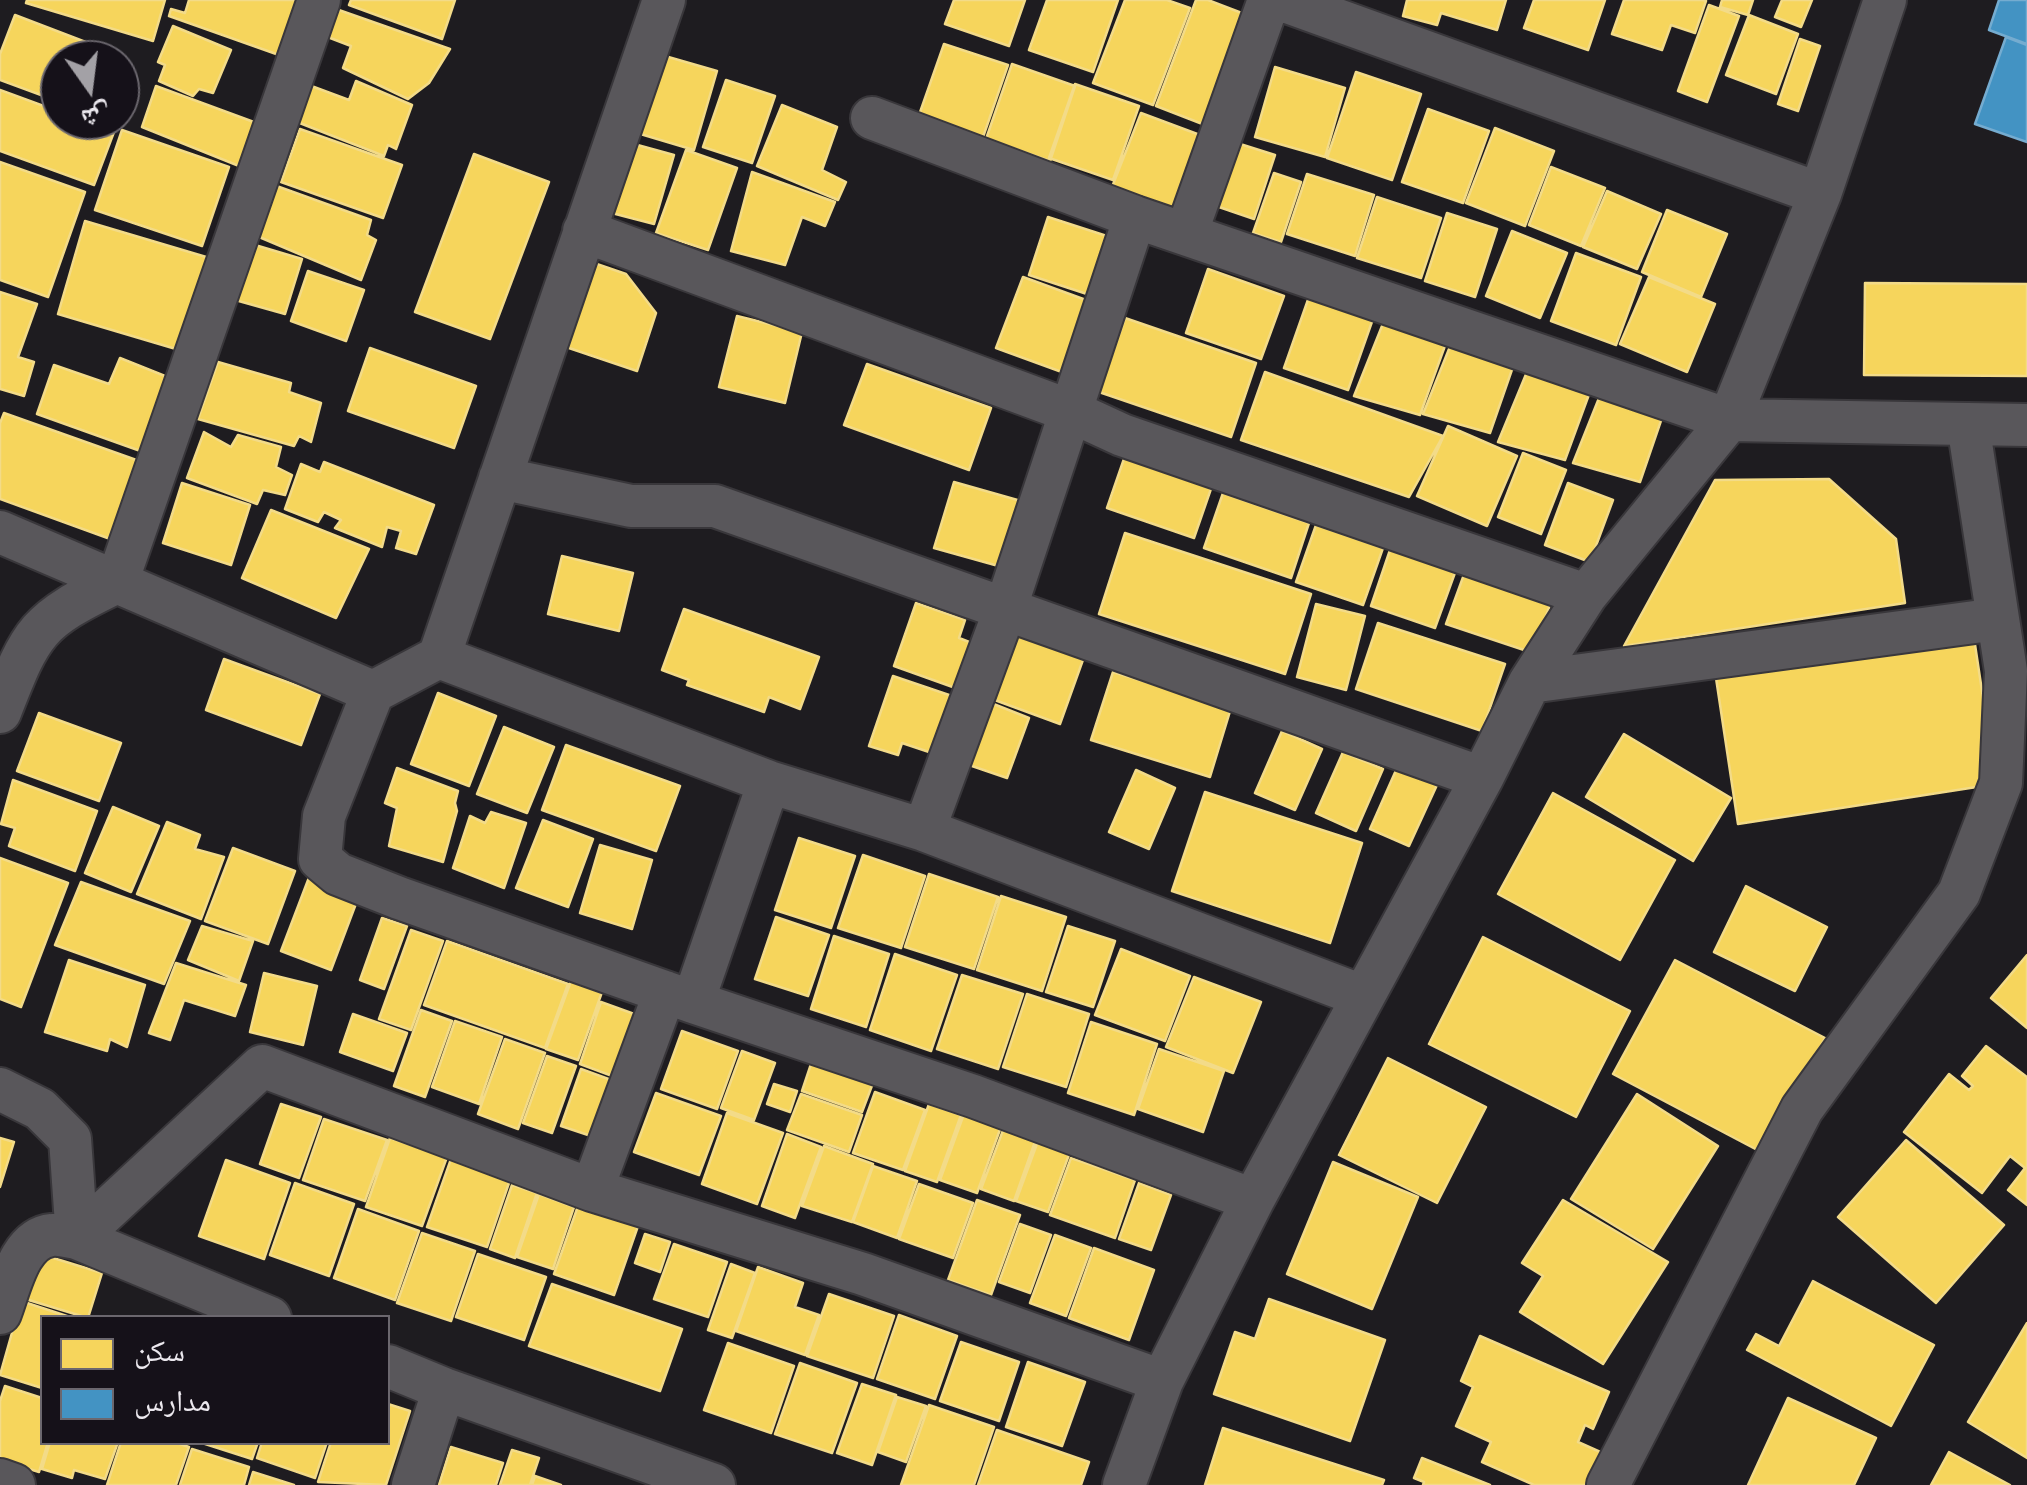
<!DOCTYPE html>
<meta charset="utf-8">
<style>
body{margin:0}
#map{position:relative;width:2027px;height:1485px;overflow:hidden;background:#1e1c20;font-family:"PT Sans","Noto Naskh Arabic",sans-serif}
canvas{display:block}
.legend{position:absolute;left:40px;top:1315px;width:350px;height:130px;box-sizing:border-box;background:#151119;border:2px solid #6b676e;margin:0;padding:12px 18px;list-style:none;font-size:30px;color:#ebe8ee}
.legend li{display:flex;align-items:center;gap:20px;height:50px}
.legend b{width:50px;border:2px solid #6b676e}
.north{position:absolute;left:40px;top:40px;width:100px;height:100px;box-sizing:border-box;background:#151119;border:2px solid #6b676e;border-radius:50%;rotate:166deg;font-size:28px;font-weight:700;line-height:40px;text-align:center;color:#ebe8ee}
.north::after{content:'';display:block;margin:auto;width:35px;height:45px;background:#a3a1a6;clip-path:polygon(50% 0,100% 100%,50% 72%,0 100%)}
</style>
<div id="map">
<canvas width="2027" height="1485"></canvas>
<ul class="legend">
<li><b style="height:28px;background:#f6d55c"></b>سكن</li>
<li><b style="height:28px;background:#4393c3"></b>مدارس</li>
</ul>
<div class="north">ش</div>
</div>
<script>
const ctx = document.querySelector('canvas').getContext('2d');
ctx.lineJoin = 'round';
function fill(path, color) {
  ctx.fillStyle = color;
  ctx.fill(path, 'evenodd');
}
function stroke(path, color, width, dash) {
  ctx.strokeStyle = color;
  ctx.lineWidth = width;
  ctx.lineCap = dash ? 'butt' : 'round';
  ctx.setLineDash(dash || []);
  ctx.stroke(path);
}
const homes = new Path2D(`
 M27,0H165L153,41L26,3Z
 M189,0H299L279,55L169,16L171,9L185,13Z
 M351,0H455L442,39L349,5Z
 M954,0H1025L1009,46L945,24Z
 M1047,0H1118L1093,72L1029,50Z
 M1125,0H1167L1190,8L1153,105L1093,83Z
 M1196,0H1208L1247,15L1205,125L1156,106Z
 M1407,0H1506L1497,30L1441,13L1437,25L1403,16Z
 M1534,0H1605L1588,50L1524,28Z
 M1624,0H1703L1706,1L1695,33L1671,25L1662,50L1612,34Z
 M1722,0H1753L1748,15L1720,7Z
 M1782,0H1812L1801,27L1775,17Z
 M1709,5L1739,16L1707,102L1678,91Z
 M336,9L450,49L429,83L408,99L343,68L351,46L325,36Z
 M15,15L117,54L114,60H60V102L0,80V54Z
 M1749,15L1798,34L1776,94L1726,75Z
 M173,26L231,50L213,93L199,89L193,96L159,81L165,65L158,62Z
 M1800,39L1820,46L1798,111L1778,104Z
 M944,44L1008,65L982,140L918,118Z
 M651,52L717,71L694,150L627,130Z
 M1012,64L1075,86L1050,161L986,139Z
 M1275,67L1345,88L1325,157L1255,137Z
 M1356,72L1421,94L1392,180L1327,158Z
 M726,80L775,96L752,163L703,147Z
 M356,81L412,105L396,149L388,145L384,156L292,120L306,84L349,100Z
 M1075,84L1139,106L1113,180L1049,158Z
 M156,86L262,125L244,168L142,127Z
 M0,90L60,112V120H82L114,132L94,185L0,151Z
 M782,105L837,127L822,170L846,182L838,200L757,166Z
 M1428,109L1489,131L1463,203L1402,182Z
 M1141,113L1200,135L1173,209L1112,187Z
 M1495,128L1554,151L1525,226L1466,203Z
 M300,129L402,165L383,218L281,182Z
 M122,130L229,167L202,246L95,210Z
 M623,141L674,155L654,224L604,211Z
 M1237,143L1275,155L1254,219L1216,206Z
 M686,150L737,168L708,250L656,233Z
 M474,154L549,182L490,339L415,312Z
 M0,162L85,192L48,297L0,280Z
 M1551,167L1605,188L1581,246L1529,225Z
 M752,172L835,202L825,226L802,217L785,265L731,251Z
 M1274,173L1301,182L1281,242L1253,233Z
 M1307,174L1374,195L1355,256L1287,234Z
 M271,184L371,220L367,235L376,240L361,280L252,234Z
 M1607,191L1661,214L1637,269L1583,247Z
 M1377,197L1441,218L1421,278L1357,258Z
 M1667,210L1727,234L1701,297L1642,272Z
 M1447,213L1497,229L1475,297L1425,281Z
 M1048,217L1113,238L1093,296L1029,275Z
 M85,221L213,259L186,352L58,314Z
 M1512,231L1567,253L1540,318L1486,296Z
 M245,242L302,259L285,314L228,298Z
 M1576,253L1641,277L1616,345L1551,321Z
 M591,262L626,274L656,313L637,371L563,346Z
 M1208,269L1284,296L1261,359L1186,333Z
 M308,271L364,290L346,341L291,321Z
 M1023,277L1097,304L1070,375L996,348Z
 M1649,277L1715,304L1687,372L1620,344Z
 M1865,283L2027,284V376L1864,375Z
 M0,292L37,304L18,357L34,362L24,396L0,389Z
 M1310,294L1374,316L1348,390L1284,368Z
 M737,316L802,332L785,403L719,387Z
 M1125,318L1256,363L1231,437L1099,392Z
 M1384,321L1446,343L1420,415L1354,396Z
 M1453,339L1515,361L1490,433L1423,414Z
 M370,348L476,386L454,448L348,411Z
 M120,358L170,378L146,453L37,414L54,365L109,384Z
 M218,362L291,383L289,392L321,403L311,442L299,436L294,446L198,419Z
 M867,364L991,408L969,470L844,425Z
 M1529,367L1591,389L1565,460L1498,442Z
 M1265,372L1443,436L1409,497L1241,440Z
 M1603,388L1665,409L1640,482L1573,463Z
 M4,413L142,462L113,540L0,499V423Z
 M1448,426L1517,456L1487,526L1417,496Z
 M204,432L231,447L238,435L281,447L276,467L292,475L285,495L263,490L257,504L187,478Z
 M1126,453L1213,483L1194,538L1107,508Z
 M1523,453L1566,470L1541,534L1498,517Z
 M324,462L434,505L416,554L396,548L401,531L387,527L382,547L335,528L341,520L324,512L318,522L285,509L301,464L320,472Z
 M1829,479L1896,539L1905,603L1624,646L1715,480Z
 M954,482L1021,501L1002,567L934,548Z
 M182,483L250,505L231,565L163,543Z
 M1568,483L1613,500L1590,562L1545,545Z
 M1223,493L1309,523L1291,578L1204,548Z
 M271,510L369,549L336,618L242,578Z
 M1316,525L1383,548L1363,605L1296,582Z
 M1125,533L1311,594L1285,674L1099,614Z
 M1391,547L1456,570L1435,628L1371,606Z
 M562,556L633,573L619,631L548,614Z
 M1466,569L1552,599L1533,653L1446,624Z
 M916,603L965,620L959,638L977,645L961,690L894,666Z
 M1316,604L1365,616L1346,690L1297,677Z
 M684,609L819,657L800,709L769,697L764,712L687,685L689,680L662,670Z
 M1378,623L1505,664L1482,731L1356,689Z
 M1017,633L1084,657L1060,724L992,699Z
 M1974,638L1996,784L1738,824L1716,678Z
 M224,659L320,694L301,745L206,710Z
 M1113,672L1231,708L1210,777L1091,740Z
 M893,676L955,697L935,754L902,743L898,755L869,746Z
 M438,693L496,716L469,786L411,764Z
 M991,703L1029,718L1007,778L969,765Z
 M39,713L121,743L99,801L17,771Z
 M504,727L554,747L527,813L477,794Z
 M1282,731L1322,749L1295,810L1255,793Z
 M1624,734L1731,798L1693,861L1586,797Z
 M566,745L680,786L656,851L542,810Z
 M1343,752L1383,769L1356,831L1316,813Z
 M397,768L458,791L455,803L457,811L443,862L389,846L397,808L385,803Z
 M1397,768L1437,785L1409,846L1370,829Z
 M1136,770L1175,788L1149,849L1109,832Z
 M13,780L97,811L75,871L9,846L15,828L1,824Z
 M1205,792L1362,843L1330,943L1172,891Z
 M1553,793L1675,860L1620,960L1498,894Z
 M113,807L159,826L131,892L85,873Z
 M491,812L526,823L504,888L453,868L470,816L485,823Z
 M543,820L593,839L568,907L516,888Z
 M167,822L200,835L195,849L224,857L201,919L137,894Z
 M799,838L855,856L831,928L775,910Z
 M600,845L652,860L632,929L580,913Z
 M233,848L295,871L268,944L205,921Z
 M863,855L925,876L901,948L838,928Z
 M0,858L68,883L21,1007L0,999Z
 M313,867L363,885L331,970L281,951Z
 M929,874L998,897L974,969L905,947Z
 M81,882L190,921L164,984L55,945Z
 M1746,886L1827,927L1795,991L1714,952Z
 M1001,896L1066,917L1042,991L977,970Z
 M776,917L829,935L808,996L755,979Z
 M382,918L407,926L384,989L360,980Z
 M202,926L253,941L239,981L188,960Z
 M1068,926L1115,941L1093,1007L1046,992Z
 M411,930L443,941L411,1030L379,1019Z
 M834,936L889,954L866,1027L811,1009Z
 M1483,937L1630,1011L1576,1117L1429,1044Z
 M447,941L568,984L545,1048L424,1005Z
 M1121,949L1190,976L1165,1041L1095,1015Z
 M895,954L957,975L931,1051L870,1030Z
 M2027,955V1028L1991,998Z
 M69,960L145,985L127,1047L110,1039L107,1051L45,1032Z
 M1675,960L1825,1038L1763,1153L1613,1074Z
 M176,963L246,985L235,1016L184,1000L170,1040L149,1033Z
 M264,973L317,986L303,1045L250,1032Z
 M962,975L1023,994L998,1069L937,1049Z
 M1194,977L1261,1002L1233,1073L1166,1047Z
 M571,981L602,992L578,1060L546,1049Z
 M1027,994L1089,1014L1066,1087L1003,1067Z
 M601,1002L637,1015L615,1077L580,1064Z
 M421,1010L452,1021L425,1097L394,1086Z
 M353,1014L407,1033L393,1071L340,1052Z
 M455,1021L502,1037L479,1104L432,1087Z
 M1091,1022L1157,1044L1134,1115L1068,1093Z
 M682,1031L738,1051L717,1109L661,1089Z
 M505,1039L545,1053L518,1129L478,1114Z
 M1986,1046L2027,1077V1205L2008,1190L2025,1168L2010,1156L1982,1193L1904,1132L1949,1074L1969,1090L1973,1086L1962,1076Z
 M1159,1049L1224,1071L1203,1132L1138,1109Z
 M742,1051L775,1063L754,1120L721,1108Z
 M547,1056L576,1066L552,1133L523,1123Z
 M1388,1058L1486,1107L1437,1203L1339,1155Z
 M812,1061L873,1083L862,1112L802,1091Z
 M581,1069L614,1081L594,1137L561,1126Z
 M774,1084L797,1091L790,1112L767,1104Z
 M875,1092L925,1110L903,1170L853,1153Z
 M656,1093L721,1116L699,1175L634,1152Z
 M801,1094L862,1115L849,1152L787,1130Z
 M1637,1094L1718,1146L1653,1249L1571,1199Z
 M281,1104L321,1117L299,1178L260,1164Z
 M929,1104L961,1115L937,1182L905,1171Z
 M965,1111L1002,1124L977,1193L940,1180Z
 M727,1113L783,1133L757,1204L702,1184Z
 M324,1119L387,1140L365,1201L303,1180Z
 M1005,1125L1037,1136L1014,1201L981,1189Z
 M787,1134L821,1147L795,1218L762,1206Z
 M0,1138L14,1142L0,1187Z
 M390,1138L447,1157L422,1226L366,1207Z
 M1906,1140L2004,1225L1936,1303L1838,1217Z
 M1038,1141L1070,1152L1048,1212L1016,1201Z
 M824,1146L873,1164L852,1222L802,1206Z
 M1071,1158L1135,1180L1115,1238L1050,1215Z
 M451,1159L510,1180L487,1247L427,1227Z
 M226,1160L290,1183L264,1259L199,1236Z
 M1333,1162L1418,1197L1372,1309L1287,1274Z
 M873,1166L917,1181L897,1238L853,1222Z
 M295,1183L354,1204L329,1276L270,1255Z
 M1139,1183L1171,1195L1151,1250L1119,1239Z
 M919,1184L973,1203L953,1258L899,1239Z
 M512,1185L537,1193L515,1258L490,1249Z
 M539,1194L574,1207L553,1269L517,1257Z
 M977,1200L1020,1215L991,1295L948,1280Z
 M1563,1200L1668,1262L1603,1364L1520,1312L1543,1276L1522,1263Z
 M578,1206L638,1226L614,1295L554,1274Z
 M358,1209L419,1231L395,1300L334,1278Z
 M1020,1224L1051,1235L1030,1293L999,1282Z
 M422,1233L475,1251L451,1321L397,1303Z
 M645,1234L670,1242L660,1272L635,1263Z
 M1055,1235L1091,1248L1066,1316L1030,1303Z
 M674,1244L727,1262L708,1317L654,1299Z
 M1094,1248L1154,1270L1129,1340L1069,1318Z
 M37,1253L102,1273L88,1318L22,1298Z
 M478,1254L546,1277L524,1340L456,1317Z
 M731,1264L755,1273L732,1338L708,1330Z
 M758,1267L803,1283L795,1307L819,1315L805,1355L736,1331Z
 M1813,1281L1934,1345L1891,1426L1747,1350L1756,1334L1779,1346Z
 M552,1284L682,1329L660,1391L529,1346Z
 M829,1294L894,1316L873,1378L807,1356Z
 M1269,1299L1385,1340L1350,1441L1214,1394L1235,1332L1255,1339Z
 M21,1301L73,1318H42V1388L0,1375Z
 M899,1315L957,1336L935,1399L877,1379Z
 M2027,1323V1458L1968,1422Z
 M1480,1336L1609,1392L1593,1429L1585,1425L1578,1442L1607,1455L1594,1485H1534L1482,1462L1491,1442L1456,1426L1473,1387L1461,1381Z
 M961,1342L1019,1362L999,1421L940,1401Z
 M728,1343L794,1366L771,1433L704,1410Z
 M1028,1362L1085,1382L1062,1446L1006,1427Z
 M800,1363L857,1383L832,1453L775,1434Z
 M862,1384L896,1395L872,1465L837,1453Z
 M5,1386L42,1398V1442H48L39,1472L0,1460V1401Z
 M897,1397L926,1406L906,1462L878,1452Z
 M1788,1398L1876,1438L1854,1485H1748Z
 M388,1404L410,1411L386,1485L318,1482L331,1442H388Z
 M929,1405L994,1427L974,1485H901Z
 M1223,1428L1384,1480L1382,1485H1205Z
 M997,1430L1089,1462L1081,1485H978Z
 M50,1442H118L105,1479L74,1470L72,1478L42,1469Z
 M121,1442H174L189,1447L176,1485H107Z
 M199,1442H258L252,1459Z
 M262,1442H327L315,1478L257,1458Z
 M451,1447L503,1463L496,1485H439Z
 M192,1449L249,1467L244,1485H180Z
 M512,1450L539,1458L530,1485H500Z
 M1949,1452L2010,1485H1931Z
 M1422,1458L1490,1485H1423L1424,1482L1414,1478Z
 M253,1472L294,1485H249Z
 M535,1476L561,1485H532Z`);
const schools = new Path2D(`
 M1999,0H2027V44L1989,30Z
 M2006,37L2027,45V142L1975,124Z`);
const minor = new Path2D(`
 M664,0L439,657L373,692L324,816L320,859L338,874L399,898L693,1002L973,1096L1253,1200
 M1282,0L1820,194
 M872,118L1135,217L1729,420L2027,425
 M584,231L1070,411L1122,435L1586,595
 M1186,234L1269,0
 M500,478L631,506H715L1482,778
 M0,532L373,692
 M439,657L769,782L924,830L1362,996
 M1530,682L1997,619
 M0,712C32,630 36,621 117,582L319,0
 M924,830L1006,607L1135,217
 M693,1002L769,782
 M0,1089L40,1109L70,1139L77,1238
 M592,1190L665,992
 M77,1238L262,1066L592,1190L863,1274L1162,1381
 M0,1313C10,1287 19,1238 52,1235C60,1234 70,1237 77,1238L270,1318
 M388,1366L444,1389L714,1485
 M0,1480L14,1485
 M413,1485L444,1389
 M1124,1485L1162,1381L1253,1200L1482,778L1530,682L1586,595L1729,420L1820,194L1885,0
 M1608,1485L1802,1109L1959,893L2001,783L2006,671L1968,424`);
fill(homes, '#f6d55c');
stroke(homes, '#f3db88', 2.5);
fill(schools, '#4393c3');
stroke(schools, '#75acd0', 2.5);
stroke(minor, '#39373b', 46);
stroke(minor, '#59575b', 42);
</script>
